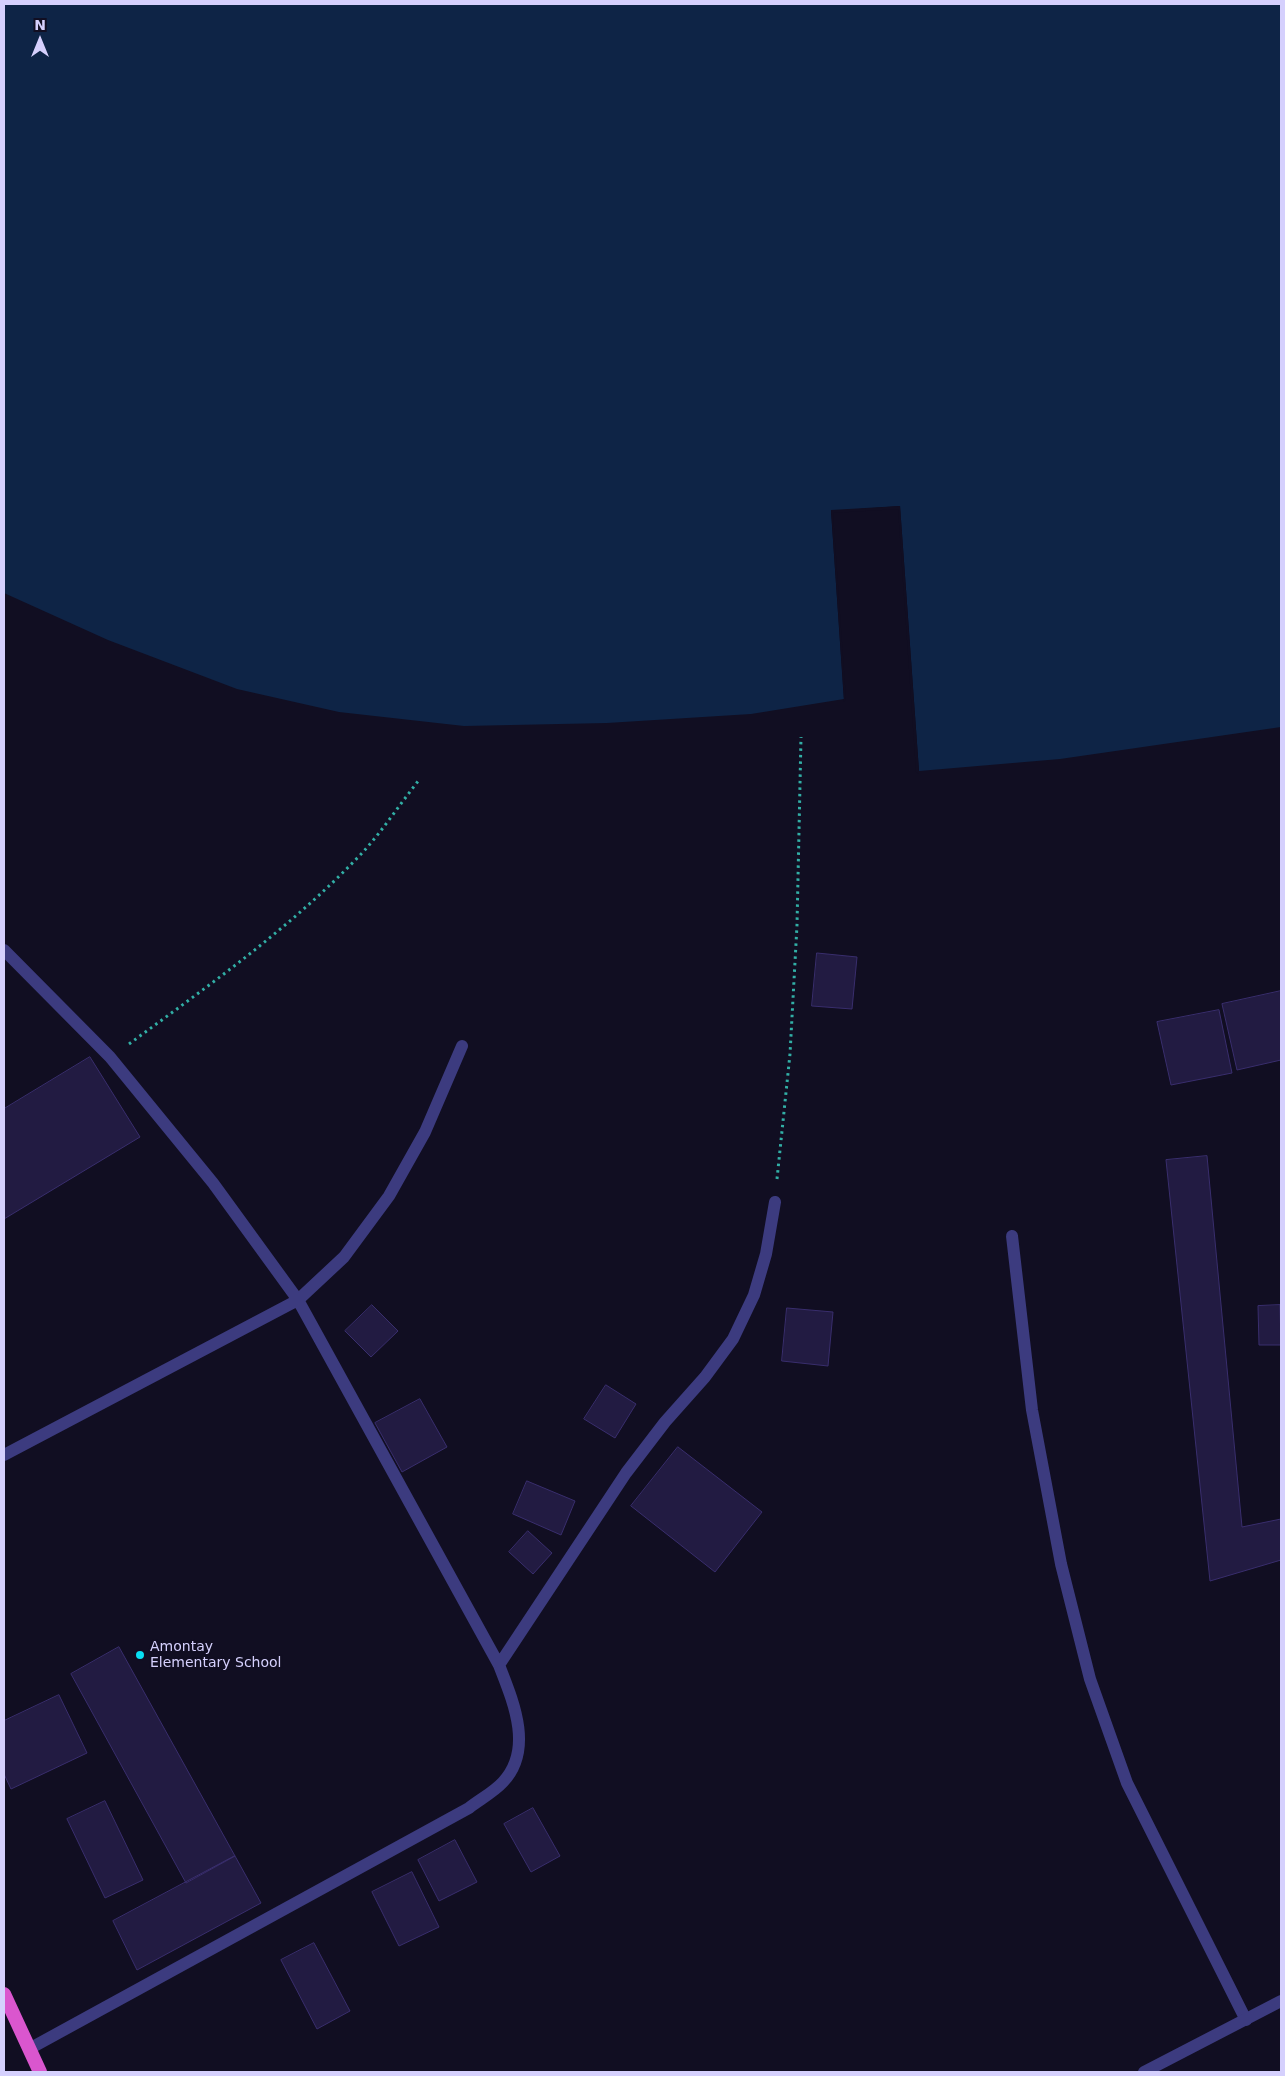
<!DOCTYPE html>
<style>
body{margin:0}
#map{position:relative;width:1285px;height:2076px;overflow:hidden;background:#110e22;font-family:"DejaVu Sans",sans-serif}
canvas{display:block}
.frame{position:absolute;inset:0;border:5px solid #d5d0fd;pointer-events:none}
.north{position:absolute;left:15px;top:15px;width:50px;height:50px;-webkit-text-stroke:4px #110e22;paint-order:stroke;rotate:0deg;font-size:14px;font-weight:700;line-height:20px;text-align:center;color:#d5d0fd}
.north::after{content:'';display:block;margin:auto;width:18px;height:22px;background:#d5d0fd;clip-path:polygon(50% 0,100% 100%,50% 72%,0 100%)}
</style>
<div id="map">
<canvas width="1285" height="2076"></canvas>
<div class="frame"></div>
<div class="north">N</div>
</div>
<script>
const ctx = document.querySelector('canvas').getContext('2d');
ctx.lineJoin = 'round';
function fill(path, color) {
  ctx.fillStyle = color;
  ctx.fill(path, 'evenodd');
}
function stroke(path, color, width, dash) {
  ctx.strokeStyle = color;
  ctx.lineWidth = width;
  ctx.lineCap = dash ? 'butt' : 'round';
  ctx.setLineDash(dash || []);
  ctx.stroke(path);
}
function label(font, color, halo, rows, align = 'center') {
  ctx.font = font + ' "DejaVu Sans",sans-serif';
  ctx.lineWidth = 4;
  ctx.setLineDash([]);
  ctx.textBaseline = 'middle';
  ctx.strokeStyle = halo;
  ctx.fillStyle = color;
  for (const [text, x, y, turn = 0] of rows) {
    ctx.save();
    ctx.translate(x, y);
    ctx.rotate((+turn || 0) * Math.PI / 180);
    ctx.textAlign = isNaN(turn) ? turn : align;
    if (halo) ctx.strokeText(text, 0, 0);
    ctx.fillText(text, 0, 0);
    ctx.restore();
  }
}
const water = new Path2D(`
 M4,4H1281V727L1060,759L919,771L900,506L831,511L844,699L751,714L607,723L464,726L339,712L237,689L108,640L4,593Z`);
const pier = new Path2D(`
 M900,506L919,771V774L916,772L898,509L833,513L846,699L844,702L831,510Z`);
const building = new Path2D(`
 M817,953L857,957L852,1009L812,1006Z
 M1281,991V1060L1237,1070L1222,1004Z
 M1219,1010L1232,1073L1171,1085L1157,1022Z
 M90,1057L140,1137L4,1219V1109Z
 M1207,1156L1242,1527L1281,1519V1560L1210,1581L1166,1160Z
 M372,1305L398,1331L371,1357L345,1331Z
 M1280,1305L1281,1345H1259L1258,1306Z
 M787,1308L833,1312L828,1366L782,1361Z
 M606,1385L636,1404L615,1438L584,1419Z
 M420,1399L447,1447L402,1472L375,1423Z
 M678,1447L762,1512L715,1572L631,1506Z
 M527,1481L575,1501L561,1535L513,1514Z
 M528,1531L552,1553L533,1574L509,1552Z
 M119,1647L235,1856L186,1883L71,1674Z
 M59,1695L87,1753L11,1789L4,1774V1721Z
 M105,1801L143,1880L105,1898L67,1819Z
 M533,1808L560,1856L531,1872L504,1824Z
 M455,1840L477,1882L439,1901L418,1860Z
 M235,1856L261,1903L137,1970L113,1921Z
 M412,1872L439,1927L399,1946L372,1892Z
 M314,1943L350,2011L317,2029L281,1960Z`);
const path = new Path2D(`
 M129,1044C211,984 293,926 363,852C383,830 400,804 419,780
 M777,1179L790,1054L797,925L801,737`);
const service = new Path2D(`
 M1012,1236L1032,1410L1061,1564L1090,1679L1127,1783L1246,2020`);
const minor = new Path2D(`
 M4,950L110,1057L213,1183L298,1300L499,1665C513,1701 534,1749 503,1782C494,1792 479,1800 469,1808L29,2049
 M4,1455L298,1300L344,1257L389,1196L425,1132L462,1046
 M499,1665L626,1473L665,1422L705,1377L733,1339L754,1295L766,1254L775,1202
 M1144,2072L1281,2001`);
const trunk = new Path2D(`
 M4,1994L40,2072`);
const markers = [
 [140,1655,5,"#08def2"]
];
const poiNames = [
 ["Amontay",150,1647],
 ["Elementary School",150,1663]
];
fill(water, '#0e2446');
fill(pier, '#110e22');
fill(building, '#221b42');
stroke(building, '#392e6d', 1);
stroke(path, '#32afa6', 3, [2.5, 4]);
stroke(service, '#3c3b7f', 12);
stroke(minor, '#3c3b7f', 12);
stroke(trunk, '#da56ce', 14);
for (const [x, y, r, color] of markers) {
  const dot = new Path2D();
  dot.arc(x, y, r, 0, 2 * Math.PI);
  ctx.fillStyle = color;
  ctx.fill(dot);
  stroke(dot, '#110e22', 2);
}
label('14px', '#d5d0fd', '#110e22', poiNames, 'left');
</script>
